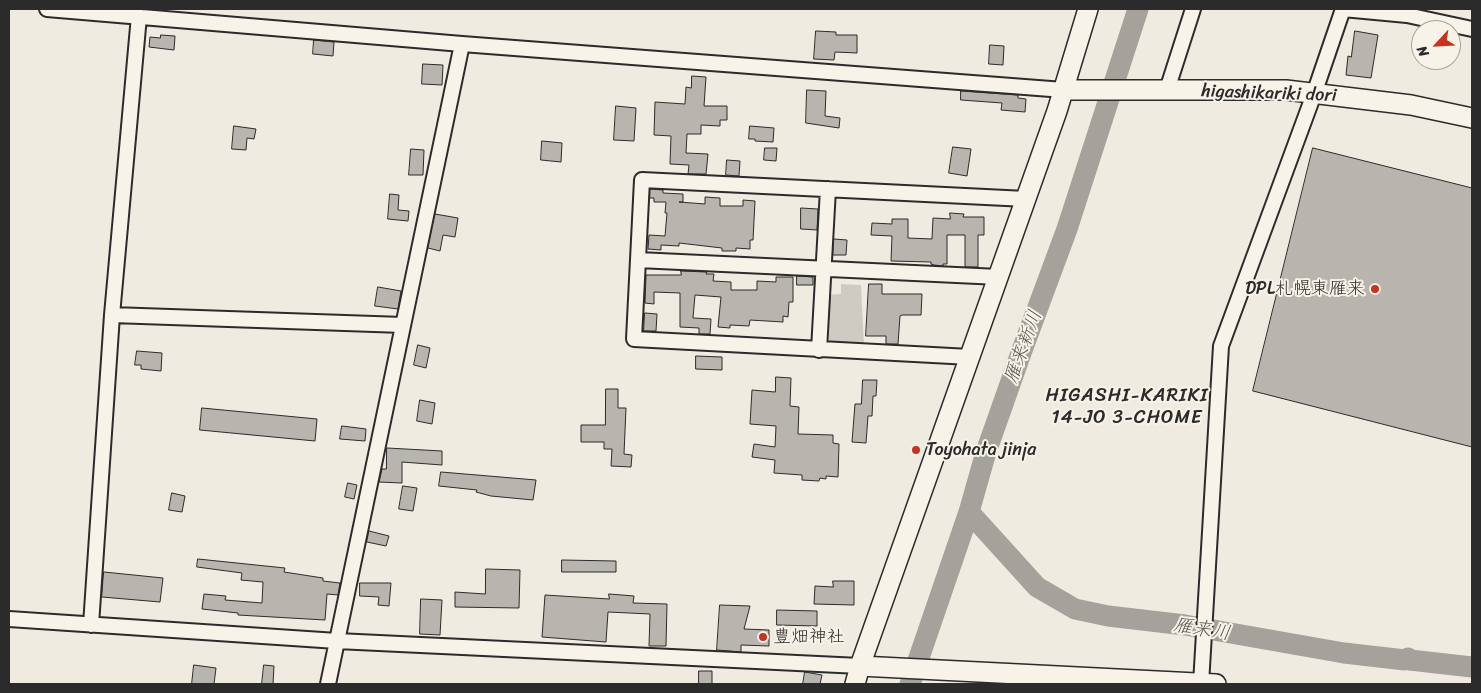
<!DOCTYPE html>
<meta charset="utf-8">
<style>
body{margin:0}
#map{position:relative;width:1481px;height:693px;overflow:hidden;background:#efebe0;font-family:Sriracha,sans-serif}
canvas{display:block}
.frame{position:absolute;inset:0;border:10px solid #2b2b2b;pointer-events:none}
.north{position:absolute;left:1411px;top:20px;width:50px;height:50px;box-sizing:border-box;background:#f7f3e8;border:1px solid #a5a39c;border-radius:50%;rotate:245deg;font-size:14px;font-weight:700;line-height:20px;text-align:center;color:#2b2b2b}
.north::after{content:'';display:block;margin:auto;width:18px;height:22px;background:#c8321e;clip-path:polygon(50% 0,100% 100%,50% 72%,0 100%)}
</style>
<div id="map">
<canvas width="1481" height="693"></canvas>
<div class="frame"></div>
<div class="north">N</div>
</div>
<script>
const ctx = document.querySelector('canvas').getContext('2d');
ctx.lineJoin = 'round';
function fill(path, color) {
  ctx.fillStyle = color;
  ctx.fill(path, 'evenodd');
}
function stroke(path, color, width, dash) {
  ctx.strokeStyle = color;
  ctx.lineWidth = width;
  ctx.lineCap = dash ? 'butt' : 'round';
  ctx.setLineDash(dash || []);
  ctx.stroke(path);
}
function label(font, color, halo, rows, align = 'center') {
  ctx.font = font + ' Sriracha,"Klee One",sans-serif';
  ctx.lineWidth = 4;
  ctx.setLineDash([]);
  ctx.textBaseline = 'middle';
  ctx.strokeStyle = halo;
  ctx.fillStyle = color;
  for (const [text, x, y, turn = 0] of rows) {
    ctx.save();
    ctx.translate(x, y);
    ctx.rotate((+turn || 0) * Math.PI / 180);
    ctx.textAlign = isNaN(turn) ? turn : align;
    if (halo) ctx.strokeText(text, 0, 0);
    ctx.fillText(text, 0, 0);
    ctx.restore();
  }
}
const green = new Path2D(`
 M841,284L861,285L864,346H829L828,295L841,294Z`);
const river = new Path2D(`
 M969,512L1037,587L1075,609L1108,616L1185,625L1344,653L1405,660L1408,658L1410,660L1472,667
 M910,684L969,512L986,452L1021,353L1067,229L1138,9`);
const building = new Path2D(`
 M816,31L836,32V35H857V53L835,52L834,60L814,59Z
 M1355,31L1378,35L1371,78L1346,75L1348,56L1351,57Z
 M161,35L175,36L174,50L149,47L150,37L160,38Z
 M314,40L334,42L333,56L313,54Z
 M990,45L1004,46L1003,65L989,64Z
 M423,64L443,65L442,85L422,84Z
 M692,76L706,77L704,106H727V120H720V126L701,125V134H687L686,153L708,154L706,174H688L689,165L670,164L671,136L654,135L655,102L685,104L686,87L691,88Z
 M807,90L826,91L825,116L840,118L839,128L806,123Z
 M961,91L1018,95V98L1026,99L1025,112L1001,110L1002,103L961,100Z
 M616,106L636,108L634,141L614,140Z
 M234,126L256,129L254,139L247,138L246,150L232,149Z
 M750,126L774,128L773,142L755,141V139H749Z
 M542,141L562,143L561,162L541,160Z
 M953,147L971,149L967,176L949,173Z
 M765,148H777L776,161L764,160Z
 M1313,148L1472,188V447L1253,391Z
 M411,149L424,150L423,175H409Z
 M727,160L740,161L739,176L726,175Z
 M650,189L663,190V193L683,194V202H679L705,204V197L720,198V206H743V200L755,201L753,240H750V249L736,248V251H722V248L679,243V246L661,245V250L648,249L649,235L665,236L667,213H665L666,202H654V198H650Z
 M390,194L399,195L398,210L409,211L408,221L388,219Z
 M801,208L818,209L817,230L801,229Z
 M950,213L964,214L963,217H984V235H978V267H965V235H947V264H943V266L934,265L931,264V262L891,261L892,236L871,235L872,223L892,224V219H908V238L932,239L933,218L950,219Z
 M435,214L458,218L455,237L443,235L440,251L428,248Z
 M834,239L847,240L846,255H833Z
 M681,271L707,272L706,274H714L713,281L731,282V290H757V281L776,282V277H793V302H789L788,317L783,316V322L750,320L749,326L730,325V328L718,327L721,297L695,295L693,318L711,319L710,334H699V328L680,327V293L654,292V304L645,303L646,275H681Z
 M797,276L813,277V285H797Z
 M869,284H882V294H922L921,315H902L900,316L898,344H886V336H866Z
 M378,287L401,291L398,309L375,306Z
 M645,313L657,314L656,331H644Z
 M418,345L430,348L426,368L414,365Z
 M137,351L162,353L161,371L141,369V365H135Z
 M696,356L722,357V370L696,369Z
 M776,377L791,378L790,406L799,407L798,434L833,435V443L839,444L838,477L826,476V479L820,478L819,481L802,480V475L774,473L775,460L752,457L754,444L775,447L776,426L750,424L752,390L775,392Z
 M863,380H877L876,396H873L872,416H868L866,443L852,442L855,404H861Z
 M606,389H618V408H626L624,454L632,455L631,467L611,466L612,449H604V442H581V425H605Z
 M420,400L435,403L432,424L417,421Z
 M202,408L317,419L315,441L200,430Z
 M342,426L366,429L365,441L340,439Z
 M387,448L442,451V465L402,462V483L379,482L382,469H386Z
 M441,472L536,480L533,500L491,496L476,492L477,490L439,486Z
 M348,483L357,485L354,499L345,497Z
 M403,486L417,488L413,511L399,509Z
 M172,493L185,496L182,512L169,510Z
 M369,531L389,536L386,546L367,542Z
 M198,559L285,568L284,572L323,578V581L340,583L338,595L327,594L325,620L238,615V613L202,609L204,594L226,596L225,600L262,603L263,582L241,580L242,573L197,567Z
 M562,560L616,561V572H562Z
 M486,569L520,570L519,608L455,607V592L485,594Z
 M104,572L163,578L160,602L102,597Z
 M833,581H854V605L814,604L815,586L833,587Z
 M360,583H391L389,606L378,605L379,597L360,596Z
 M609,594L634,596L633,603L667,604L666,646H649L650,614L608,612L606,642L542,637L545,595L609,599Z
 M421,599L442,600L440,635L420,634Z
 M720,605L750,606L744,629L769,630V646L741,645V652L717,650Z
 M777,610L817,611V626L777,625Z
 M194,665L216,668L214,684H192Z
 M264,665L274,666L273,684H262Z
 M699,671H712V684H699Z
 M805,672L822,675L820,684H803Z`);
const street = new Path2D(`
 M47,9L462,44L1064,90
 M1343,9L1407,15L1472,29
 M1167,90L1193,9
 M638,260L999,277
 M112,315L403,325
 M819,350L828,189
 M970,357L634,339L642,180L1026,199
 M9,619L337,641L860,666
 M91,625L112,315L139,16
 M328,684L462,44
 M1201,684L1221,346L1314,94L1343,9`);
const secondary = new Path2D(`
 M1064,90H1286L1411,105L1472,118
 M860,666L1216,684
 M855,684L860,666L1057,111L1088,9`);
const markers = [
 [1375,289,5,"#c8321e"],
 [916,450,5,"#c8321e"],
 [763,637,5,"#c8321e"]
];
const streetNames = [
 ["higashikariki dori",1269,94,2]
];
const poiNames = [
 ["DPL札幌東雁来",1365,289,"right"],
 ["Toyohata jinja",926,450],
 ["豊畑神社",773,637]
];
const waterNames = [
 ["雁来新川",1024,347,-70],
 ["雁来川",1202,630,9]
];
const neighbourhoodNames = [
 ["HIGASHI-KARIKI",1127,396],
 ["14-JO 3-CHOME",1127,418]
];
fill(green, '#cfcbc2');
stroke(river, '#a4a29a', 21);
fill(building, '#b8b5ae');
stroke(building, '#2b2b2b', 1);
stroke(street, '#2b2b2b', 18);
stroke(secondary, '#2b2b2b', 22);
stroke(street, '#f7f3e8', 14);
stroke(secondary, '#f7f3e8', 19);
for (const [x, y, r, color] of markers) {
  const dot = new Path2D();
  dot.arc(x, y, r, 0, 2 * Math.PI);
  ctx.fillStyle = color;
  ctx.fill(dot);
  stroke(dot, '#f7f3e8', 2);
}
label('18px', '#2b2b2b', '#f7f3e8', streetNames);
label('18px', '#2b2b2b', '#f7f3e8', poiNames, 'left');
label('italic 19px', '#555552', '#f7f3e8', waterNames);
ctx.letterSpacing = '1px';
label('19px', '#2b2b2b', '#f7f3e8', neighbourhoodNames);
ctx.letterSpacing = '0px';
</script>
